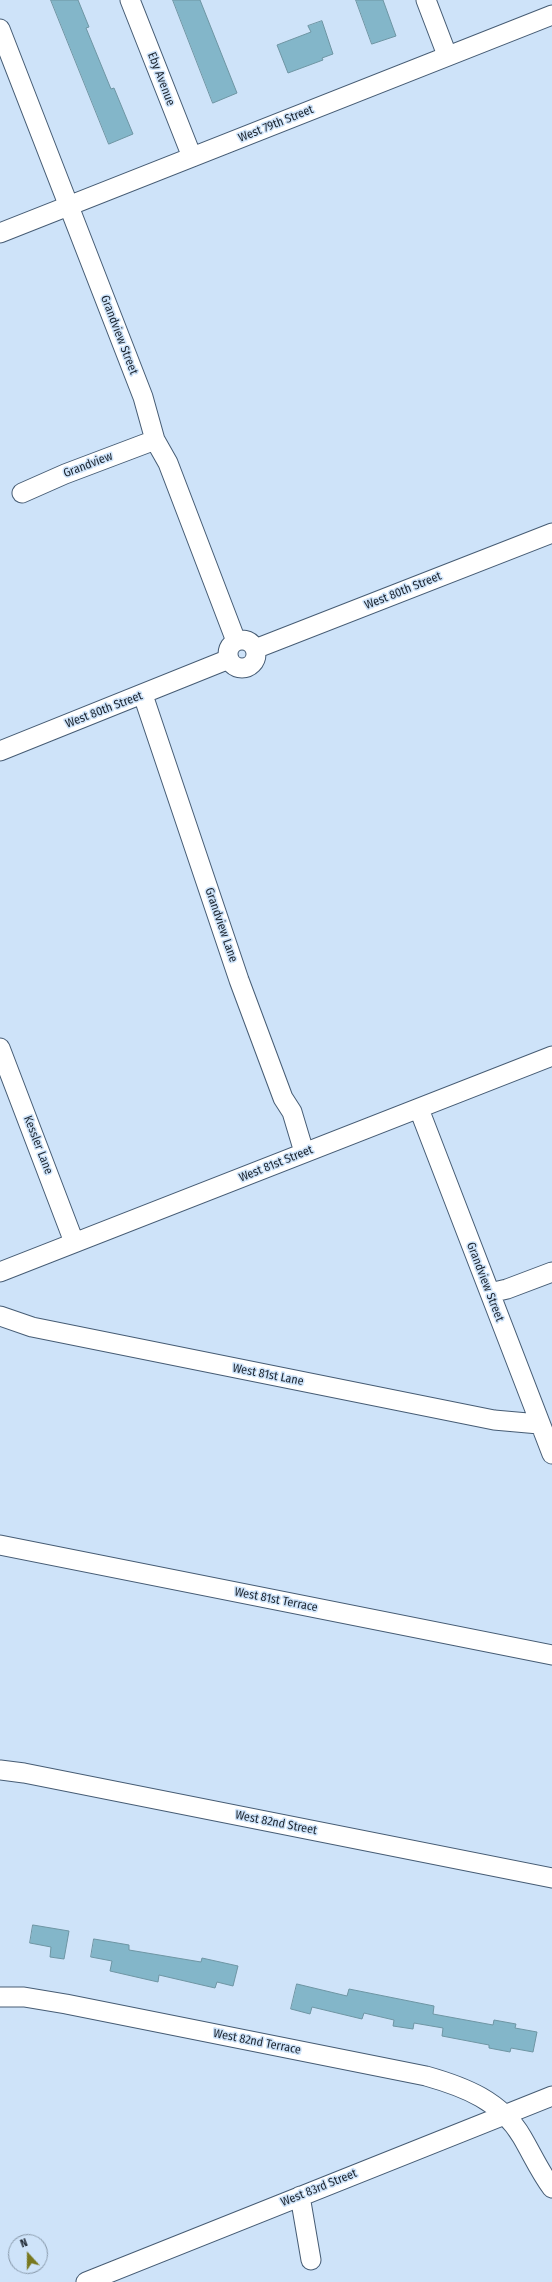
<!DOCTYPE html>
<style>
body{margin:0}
#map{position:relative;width:552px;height:2282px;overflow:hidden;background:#cee3f9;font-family:"Fira Sans Condensed",sans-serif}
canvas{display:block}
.north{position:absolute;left:8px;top:2234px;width:40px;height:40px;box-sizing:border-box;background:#cee3f9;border:1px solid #8697a8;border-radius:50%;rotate:339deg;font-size:11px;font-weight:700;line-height:16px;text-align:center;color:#1b242f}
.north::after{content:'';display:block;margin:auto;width:14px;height:18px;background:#78781f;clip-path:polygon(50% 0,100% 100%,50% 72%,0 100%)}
</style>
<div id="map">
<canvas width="552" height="2282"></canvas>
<div class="north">N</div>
</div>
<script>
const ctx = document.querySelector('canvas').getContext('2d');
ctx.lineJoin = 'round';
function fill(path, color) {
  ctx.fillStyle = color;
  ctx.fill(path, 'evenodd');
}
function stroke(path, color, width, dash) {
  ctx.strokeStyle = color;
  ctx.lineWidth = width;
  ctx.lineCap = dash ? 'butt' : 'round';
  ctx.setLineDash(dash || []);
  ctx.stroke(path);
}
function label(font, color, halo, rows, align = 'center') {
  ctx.font = font + ' "Fira Sans Condensed",sans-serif';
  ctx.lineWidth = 3;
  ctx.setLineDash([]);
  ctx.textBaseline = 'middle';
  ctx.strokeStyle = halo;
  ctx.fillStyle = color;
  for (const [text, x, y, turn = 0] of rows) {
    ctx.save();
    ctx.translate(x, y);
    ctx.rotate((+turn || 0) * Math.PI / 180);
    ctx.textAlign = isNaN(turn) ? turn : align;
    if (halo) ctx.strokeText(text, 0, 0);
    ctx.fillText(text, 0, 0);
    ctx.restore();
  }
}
const building = new Path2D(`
 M51,0H78L89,27L86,28L111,89L114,88L133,134L109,144Z
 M173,0H200L237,93L213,103Z
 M356,0H383L396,36L372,44Z
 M322,21L333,54L322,58L323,60L288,73L277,45L311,32L308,26Z
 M33,1925L69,1931L64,1959L50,1957L51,1947L30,1943Z
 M94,1939L129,1945V1950L201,1962L202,1958L238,1966L233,1986L217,1982L215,1988L159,1975L158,1982L110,1971L112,1961L91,1957Z
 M297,1984L347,1996L349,1989L434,2006L433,2014L493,2025L494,2020L516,2024L515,2028L537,2032L533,2052L511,2048L510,2052L489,2048V2045L442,2036L443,2028L414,2023L413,2029L393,2026L394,2020L364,2013L362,2019L312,2007L310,2014L291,2009Z`);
const minor = new Path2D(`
 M130,0L192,157
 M426,0L447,55
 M0,29L143,397L155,440L168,463L236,641
 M0,233L552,15
 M22,493L65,474L155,440
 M228 654a14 14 0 1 1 28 0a14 14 0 1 1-28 0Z
 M255,649L552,533
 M143,695L239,980L283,1098L292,1112L304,1152
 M0,751L229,659
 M0,1048L74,1242
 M419,1109L552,1454
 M0,1272L552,1056
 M490,1293L507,1289L552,1272
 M0,1316L32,1327L494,1420L539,1424
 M0,1545L552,1655
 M0,1770L24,1773L552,1878
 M0,1997H24L66,2004L426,2076C465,2087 501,2101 522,2137C532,2154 540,2172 552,2188
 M300,2196L311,2260
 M86,2282L552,2096`);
const streetNames = [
 ["Eby Avenue",161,79,69],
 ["West 79th Street",276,124,-22],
 ["Grandview Street",119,335,69],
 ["Grandview",88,465,-21],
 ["West 80th Street",403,591,-22],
 ["West 80th Street",104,710,-21],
 ["Grandview Lane",221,925,71],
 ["Kessler Lane",38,1145,69],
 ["West 81st Street",276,1164,-22],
 ["Grandview Street",485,1282,69],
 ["West 81st Lane",268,1375,11],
 ["West 81st Terrace",276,1600,11],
 ["West 82nd Street",276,1823,11],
 ["West 82nd Terrace",257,2042,11],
 ["West 83rd Street",319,2188,-22]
];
fill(building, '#83b6c9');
stroke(building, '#6e95a3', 1);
stroke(minor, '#465c74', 21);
stroke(minor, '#fff', 19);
label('12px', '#1b242f', '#cee3f9', streetNames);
</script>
